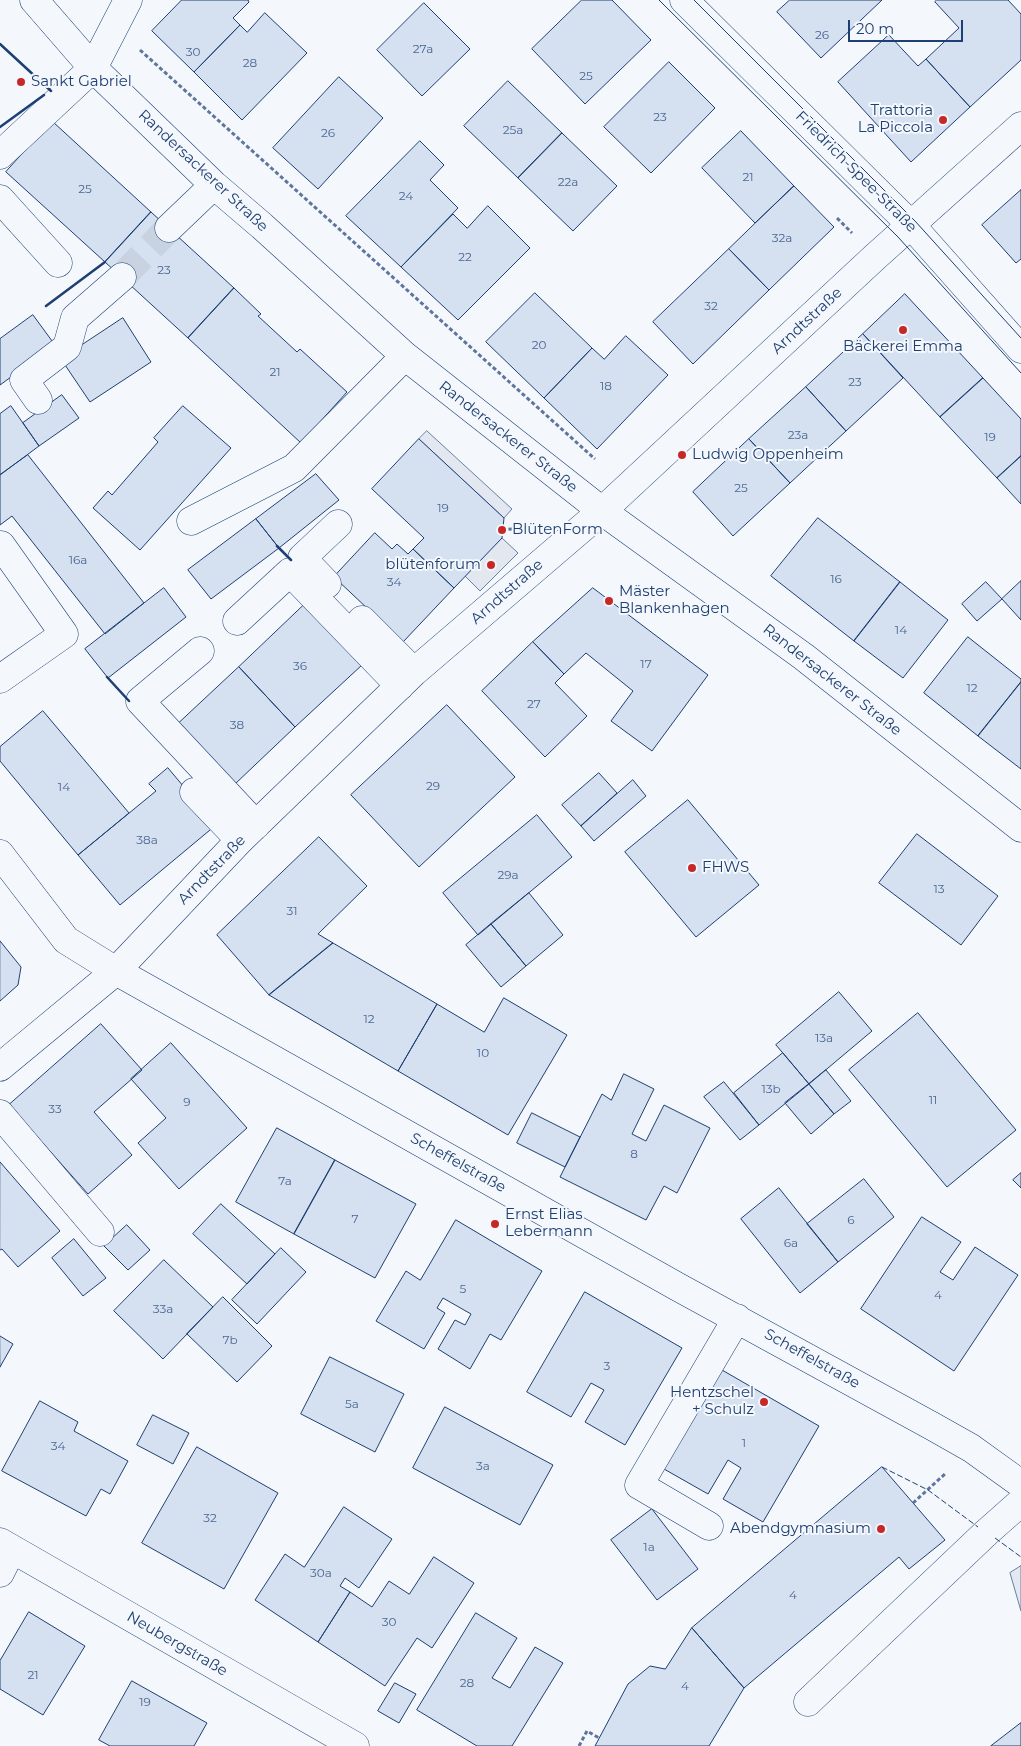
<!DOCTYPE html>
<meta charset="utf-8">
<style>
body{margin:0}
#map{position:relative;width:1021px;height:1746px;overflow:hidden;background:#f4f7fb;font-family:Montserrat,sans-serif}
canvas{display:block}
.scale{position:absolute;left:848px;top:20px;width:115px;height:22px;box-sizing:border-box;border:2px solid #1d3f73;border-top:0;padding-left:6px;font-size:15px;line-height:18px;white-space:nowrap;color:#1d3f73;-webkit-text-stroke:4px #f4f7fb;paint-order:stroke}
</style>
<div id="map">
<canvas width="1021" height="1746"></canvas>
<div class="scale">20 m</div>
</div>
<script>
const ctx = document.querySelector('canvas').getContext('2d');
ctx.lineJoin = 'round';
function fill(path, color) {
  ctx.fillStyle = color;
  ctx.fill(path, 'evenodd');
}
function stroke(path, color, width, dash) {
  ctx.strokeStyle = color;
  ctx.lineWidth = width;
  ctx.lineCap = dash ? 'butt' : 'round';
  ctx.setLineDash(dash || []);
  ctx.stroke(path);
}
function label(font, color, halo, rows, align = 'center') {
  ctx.font = font + ' Montserrat,sans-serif';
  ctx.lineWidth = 4;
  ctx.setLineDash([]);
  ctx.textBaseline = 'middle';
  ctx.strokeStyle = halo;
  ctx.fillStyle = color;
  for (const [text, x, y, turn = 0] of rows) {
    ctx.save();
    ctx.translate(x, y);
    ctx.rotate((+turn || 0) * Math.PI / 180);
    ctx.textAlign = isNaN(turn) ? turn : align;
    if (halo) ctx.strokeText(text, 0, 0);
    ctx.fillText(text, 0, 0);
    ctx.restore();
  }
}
const green = new Path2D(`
 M1021,1566V1611L1010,1573Z`);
const parking = new Path2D(`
 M427,431L512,509L504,518L419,439Z
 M502,538L518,553L480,591L465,576Z`);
const building = new Path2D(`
 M182,0H248L249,2L233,18L240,25L194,72L152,31Z
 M582,0H612L651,40L585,104L532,49Z
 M790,0H882L821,58L777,12Z
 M937,0H1008L1021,14V60L970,107L926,59L959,28L935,2Z
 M424,3L470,49L422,96L377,50Z
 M265,13L307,53L242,120L194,72L240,25L247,32Z
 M889,35L918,66L926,59L970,107L911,162L838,82Z
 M669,62L715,108L651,173L604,127Z
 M339,77L383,118L318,189L273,148Z
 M508,81L562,133L518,178L464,126Z
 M52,121L151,212L105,262L6,172Z
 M741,131L794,186L755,223L702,168Z
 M562,133L617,186L573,231L518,178Z
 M420,141L444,165L430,180L458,208L401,267L346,216Z
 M794,186L834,227L769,290L729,249Z
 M1021,190V259L1016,263L982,225Z
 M488,206L530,248L458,320L401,267L453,214L467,228Z
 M151,212L234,288L188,338L105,262Z
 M729,249L769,290L693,364L653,322Z
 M234,288L261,314L258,316L297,352L300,349L347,392L301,443L188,338Z
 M535,293L592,348L544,398L486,342Z
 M905,294L983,378L940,417L863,334Z
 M33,315L55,345L0,385V339Z
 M123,318L151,362L90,402L61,359Z
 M863,334L903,378L846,431L806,387Z
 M626,336L668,375L597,449L544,398L592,348L604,359Z
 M983,378L1021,419V456L997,478L940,417Z
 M806,387L846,431L790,483L749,439Z
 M62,395L79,418L39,446L23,423Z
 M11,406L39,446L0,475V414Z
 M183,406L231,448L140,550L93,508L108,491L112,495L158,442L154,438Z
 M419,439L504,518L502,538L454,588L413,549L424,538L372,489Z
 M749,439L790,483L733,536L693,492Z
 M28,455L144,603L105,634L12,516L0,525V475Z
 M1021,456V504L997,478Z
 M316,474L339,500L279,548L256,519Z
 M818,518L900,582L854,641L771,576Z
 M256,519L279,548L211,599L188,570Z
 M375,533L392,549L397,544L408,554L413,549L454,588L403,642L334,577Z
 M1021,581V620L1002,599Z
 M900,582L948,620L903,678L854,641Z
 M986,582L1002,599L977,621L962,604Z
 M164,588L186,617L108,678L85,649Z
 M593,588L708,675L652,751L611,721L633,691L586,653L564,674L533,642Z
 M305,604L362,665L295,727L239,667Z
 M968,637L1021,679V682L978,736L924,693Z
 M533,642L564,674L555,683L587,716L545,757L482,691Z
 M239,667L295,727L235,784L178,724Z
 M1021,682V769L978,736Z
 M447,705L515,777L419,867L351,795Z
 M43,711L129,813L78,855L0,761V747Z
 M168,768L216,825L120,905L78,855L156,791L149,784Z
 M599,773L617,793L581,826L562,805Z
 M633,780L646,796L594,841L581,826Z
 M688,800L759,885L696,937L625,852Z
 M537,815L572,857L478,935L443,893Z
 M917,834L998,896L961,945L879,883Z
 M319,837L367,886L318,934L333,943L269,995L217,935Z
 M529,893L563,935L526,966L491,924Z
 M491,924L526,966L501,987L466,945Z
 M0,941L21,967L18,985L0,1001Z
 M333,943L437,1004L398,1071L269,995Z
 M839,992L872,1031L809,1084L776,1045Z
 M504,998L567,1035L508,1135L398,1071L437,1004L484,1032Z
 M918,1013L1016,1130L947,1187L849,1070Z
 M101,1024L142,1070L94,1112L132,1155L88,1194L9,1105Z
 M171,1043L247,1128L179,1189L138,1143L166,1118L131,1079Z
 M783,1053L809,1084L759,1125L734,1093Z
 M826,1070L851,1101L834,1114L809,1084Z
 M624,1074L654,1089L632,1134L646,1141L664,1105L710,1128L677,1193L664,1186L646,1220L560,1177L602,1094L611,1100Z
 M724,1082L759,1125L740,1140L704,1097Z
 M809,1084L834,1114L811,1134L785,1103Z
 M532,1113L580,1137L565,1167L517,1143Z
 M277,1128L335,1160L294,1234L236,1202Z
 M335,1160L416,1204L375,1278L294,1234Z
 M0,1162L60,1231L18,1267L2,1249L0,1250Z
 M1021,1173V1188L1013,1180Z
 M864,1179L894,1217L838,1262L807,1224Z
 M779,1188L838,1262L800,1293L741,1219Z
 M221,1204L275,1254L247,1284L193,1234Z
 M922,1217L961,1242L940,1272L953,1280L975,1247L1018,1275L954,1371L861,1309Z
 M456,1220L542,1271L501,1340L490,1334L470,1369L438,1349L455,1320L465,1325L471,1314L443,1298L437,1308L445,1313L424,1349L376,1321L406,1271L420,1280Z
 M127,1225L150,1250L128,1270L104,1246Z
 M74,1239L106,1278L83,1296L52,1258Z
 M281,1248L306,1272L257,1324L232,1300Z
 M164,1260L213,1307L163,1359L114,1311Z
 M585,1292L682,1348L625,1445L585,1422L604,1390L591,1383L571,1417L527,1392Z
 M223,1297L272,1346L237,1382L187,1334Z
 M0,1336L13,1344L0,1367Z
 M330,1357L404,1394L375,1452L301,1414Z
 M722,1370L819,1426L763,1522L723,1499L741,1468L728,1460L708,1494L664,1469Z
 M40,1401L78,1422L74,1431L128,1461L110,1494L101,1489L86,1516L2,1471Z
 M445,1407L553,1465L520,1525L413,1468Z
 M153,1415L189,1433L173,1464L137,1445Z
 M197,1447L278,1493L224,1589L142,1543Z
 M882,1467L945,1540L909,1569L899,1557L744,1688L692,1628Z
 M344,1507L392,1539L359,1588L345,1578L340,1586L350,1592L318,1642L255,1600L285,1554L304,1567Z
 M652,1509L698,1569L657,1600L611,1540Z
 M434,1557L474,1583L432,1648L417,1638L385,1686L318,1642L350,1592L372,1607L389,1581L409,1594Z
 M29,1612L85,1646L43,1715L0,1689V1661Z
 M476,1613L517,1638L492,1678L510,1688L535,1647L563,1663L512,1746H477L417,1710Z
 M692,1628L744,1688L709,1746H595L628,1684L650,1666L665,1669Z
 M132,1681L207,1723L194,1746H110L99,1740Z
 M395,1683L416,1694L399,1723L378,1711Z
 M1021,1723V1746H991Z`);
const minorTunnel = new Path2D(`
 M122,277L169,228`);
const path = new Path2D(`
 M140,50L595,459
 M837,218L852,233
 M502,530L521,528L525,532
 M913,1503L946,1473
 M579,1746L587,1731L599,1738`);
const minor = new Path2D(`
 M34,0L93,68L214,185L262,226L405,356L602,511L804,657L1021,828
 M684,0L911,225L1021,349
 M0,155L93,68L128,0
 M0,199L58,263
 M169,228L214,185
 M38,400L24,380L67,347L75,318L122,277
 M191,521L294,468L405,356
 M327,584L302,558L338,524
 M362,620L414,672
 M237,621L290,572L400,686
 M200,651L140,701L256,825
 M0,679L64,634L1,545
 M194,792L240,840
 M0,854L66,940L116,971L678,1287L932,1426L971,1448L1021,1484
 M0,1067L116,971L240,840L414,672L602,511L875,257L1021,126
 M0,1114L100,1232
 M709,1526L639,1485L737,1318
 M0,1542L355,1746
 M0,1573L12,1549
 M808,1702L986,1533L1021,1502`);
const tram = new Path2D(`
 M659,0L898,237L1021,373
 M694,0L915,221L1021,338`);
const fence = new Path2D(`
 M882,1467L928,1490L978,1527
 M995,1538L1021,1557`);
const wall = new Path2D(`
 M0,44L51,91
 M0,127L44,95
 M46,306L105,262
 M277,546L291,560
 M107,677L129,701`);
const markers = [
 [21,82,5,"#c62828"],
 [943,120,5,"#c62828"],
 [903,330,5,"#c62828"],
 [682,455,5,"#c62828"],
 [502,530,5,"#c62828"],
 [491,565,5,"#c62828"],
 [609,601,5,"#c62828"],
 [692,868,5,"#c62828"],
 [495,1224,5,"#c62828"],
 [764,1402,5,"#c62828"],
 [881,1529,5,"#c62828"]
];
const numberNames = [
 ["26",822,35],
 ["27a",423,49],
 ["30",193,52],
 ["28",250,63],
 ["25",586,76],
 ["23",660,117],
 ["25a",513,130],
 ["26",328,133],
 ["21",748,177],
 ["22a",568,182],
 ["25",85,189],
 ["24",406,196],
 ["32a",782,238],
 ["22",465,257],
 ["23",164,270],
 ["32",711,306],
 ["20",539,345],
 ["21",275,372],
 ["23",855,382],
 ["18",606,386],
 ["23a",798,435],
 ["19",990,437],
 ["25",741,488],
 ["19",443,508],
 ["16a",78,560],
 ["16",836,579],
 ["34",394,582],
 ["14",901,630],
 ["17",646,664],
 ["36",300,666],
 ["12",972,688],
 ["27",534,704],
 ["38",237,725],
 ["29",433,786],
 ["14",64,787],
 ["38a",147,840],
 ["29a",508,875],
 ["13",939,889],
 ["31",292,911],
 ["12",369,1019],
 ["13a",824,1038],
 ["10",483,1053],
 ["13b",771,1089],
 ["11",933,1100],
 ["9",187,1102],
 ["33",55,1109],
 ["8",634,1154],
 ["7a",285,1181],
 ["7",355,1219],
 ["6",851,1220],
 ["6a",791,1243],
 ["5",463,1289],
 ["4",938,1295],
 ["33a",163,1309],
 ["7b",230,1340],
 ["3",607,1366],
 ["5a",352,1404],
 ["1",744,1443],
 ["34",58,1446],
 ["3a",483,1466],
 ["32",210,1518],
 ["1a",649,1547],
 ["30a",321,1573],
 ["4",793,1595],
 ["30",389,1622],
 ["21",33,1675],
 ["28",467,1683],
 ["4",685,1686],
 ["19",145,1702]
];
const poiNames = [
 ["Sankt Gabriel",31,82],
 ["Trattoria",933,111,"right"],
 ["La Piccola",933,128,"right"],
 ["Bäckerei Emma",903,347,"center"],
 ["Ludwig Oppenheim",692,455],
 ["BlütenForm",512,530],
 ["blütenforum",481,565,"right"],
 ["Mäster",619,592],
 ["Blankenhagen",619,609],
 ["FHWS",702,868],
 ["Ernst Elias",505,1215],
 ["Lebermann",505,1232],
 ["Hentzschel",754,1393,"right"],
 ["+ Schulz",754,1410,"right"],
 ["Abendgymnasium",871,1529,"right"]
];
const streetNames = [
 ["Randersackerer Straße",203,171,43],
 ["Friedrich-Spee-Straße",856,172,45],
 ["Arndtstraße",807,321,-43],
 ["Randersackerer Straße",508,437,38],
 ["Arndtstraße",507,592,-41],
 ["Randersackerer Straße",832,680,38],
 ["Arndtstraße",212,870,-46],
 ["Scheffelstraße",458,1163,29],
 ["Scheffelstraße",812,1359,29],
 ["Neubergstraße",177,1644,30]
];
fill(green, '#e3e9f0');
stroke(green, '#687fa3', 1);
fill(parking, '#e3e8f0');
stroke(parking, '#687fa3', 1);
fill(building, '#d5e0f0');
stroke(building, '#1d3f73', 1);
stroke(minorTunnel, '#c9d2e0', 28, [28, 14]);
stroke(minor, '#1d3f73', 29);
stroke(path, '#5e769c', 3, [4, 2.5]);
stroke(minor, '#f4f7fb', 28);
stroke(tram, '#1d3f73', 1);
stroke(fence, '#1d3f73', 1, [6, 2.5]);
stroke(wall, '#1d3f73', 2.5);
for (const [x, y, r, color] of markers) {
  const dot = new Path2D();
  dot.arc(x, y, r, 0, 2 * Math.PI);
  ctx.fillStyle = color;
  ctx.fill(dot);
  stroke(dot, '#f4f7fb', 2);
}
label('12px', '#4b6792', null, numberNames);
label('15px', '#1d3f73', '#f4f7fb', poiNames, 'left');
label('15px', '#1d3f73', '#f4f7fb', streetNames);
</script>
